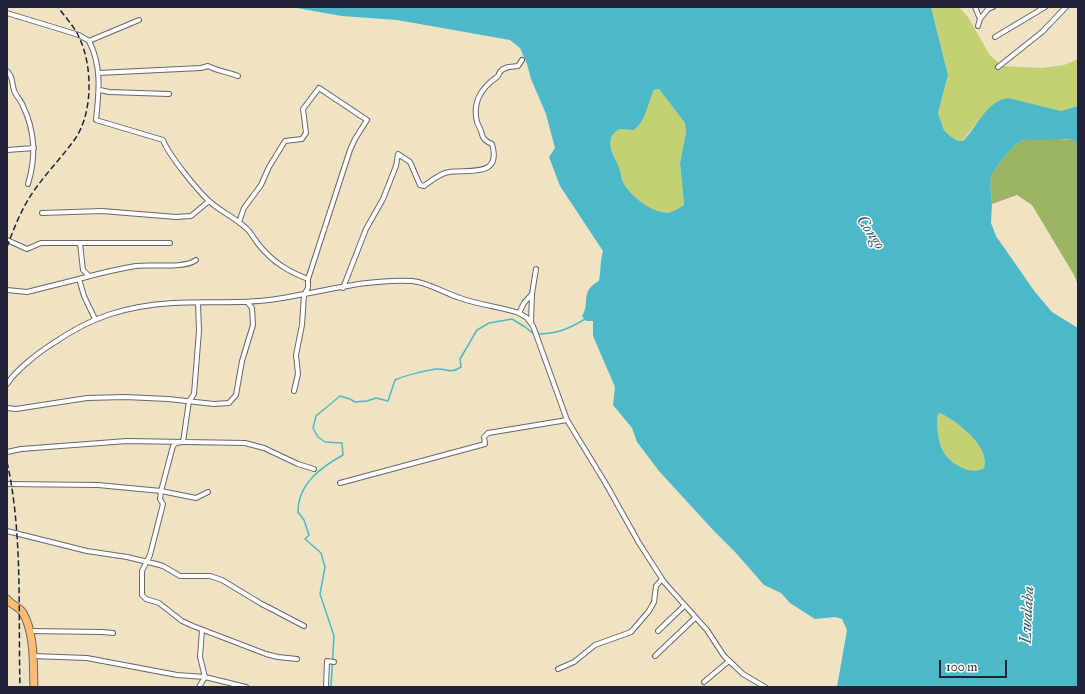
<!DOCTYPE html>
<style>
body{margin:0}
#map{position:relative;width:1085px;height:694px;overflow:hidden;background:#efe3c4;font-family:"IM FELL Great Primer",serif}
canvas{display:block}
.frame{position:absolute;inset:0;border:8px solid #22223b;pointer-events:none}
.scale{position:absolute;left:939px;top:660px;width:68px;height:18px;box-sizing:border-box;border:2px solid #22223b;border-top:0;padding-left:5px;font-size:12px;line-height:14px;white-space:nowrap;color:#22223b;-webkit-text-stroke:3px #fdfcf7;paint-order:stroke}
</style>
<div id="map">
<canvas width="1085" height="694"></canvas>
<div class="frame"></div>
<div class="scale">100 m</div>
</div>
<script>
const ctx = document.querySelector('canvas').getContext('2d');
ctx.lineJoin = 'round';
function fill(path, color) {
  ctx.fillStyle = color;
  ctx.fill(path, 'evenodd');
}
function stroke(path, color, width, dash) {
  ctx.strokeStyle = color;
  ctx.lineWidth = width;
  ctx.lineCap = dash ? 'butt' : 'round';
  ctx.setLineDash(dash || []);
  ctx.stroke(path);
}
function label(font, color, halo, rows, align = 'center') {
  ctx.font = font + ' "IM FELL Great Primer",serif';
  ctx.lineWidth = 3;
  ctx.setLineDash([]);
  ctx.textBaseline = 'middle';
  ctx.strokeStyle = halo;
  ctx.fillStyle = color;
  for (const [text, x, y, turn = 0] of rows) {
    ctx.save();
    ctx.translate(x, y);
    ctx.rotate((+turn || 0) * Math.PI / 180);
    ctx.textAlign = isNaN(turn) ? turn : align;
    if (halo) ctx.strokeText(text, 0, 0);
    ctx.fillText(text, 0, 0);
    ctx.restore();
  }
}
const green = new Path2D(`
 M931,7H959L968,17L989,54L1002,66L1042,68L1064,65L1078,59V106L1061,111L1009,98L983,115L962,141H958L952,138L944,130L938,113L948,75Z
 M659,89L685,123L686,132L680,163L684,205C680,207 675,211 671,212C655,216 630,196 623,182C621,178 621,172 619,168C616,158 608,149 611,138C612,134 616,132 619,129L634,130C647,120 647,104 654,90Z
 M940,413C957,421 991,447 984,468C971,476 950,464 943,451C938,442 936,424 938,414Z`);
const forest = new Path2D(`
 M1044,138L1073,140L1078,143V285L1074,275L1032,205L1017,195L992,204L990,184L992,174L999,163L1014,146L1022,140Z`);
const water = new Path2D(`
 M291,7H931L948,75L938,113L944,130L950,136L958,141H963C977,127 987,100 1009,98L1061,111L1078,106V143L1073,140L1065,139L1022,140L1014,146L999,163L992,174L990,184L992,204L991,223L996,236L1035,292L1052,312L1078,328V687H837L847,630L842,619L835,617L815,619L790,603L781,593L764,585L736,553L713,530L659,471L637,442L632,428L613,405L615,387L593,336V321H586L582,316C591,302 579,292 599,281C601,271 600,261 603,251L560,186L549,157L555,148L546,114L531,79L527,64L520,48L510,40L397,20L342,16ZM659,89L685,123L686,132L680,163L684,205C680,207 675,211 671,212C655,216 630,196 623,182C621,178 621,172 619,168C616,158 608,150 611,138C612,134 616,132 619,129L634,130C647,120 647,104 654,90ZM940,413C957,421 991,447 984,468C971,476 950,464 943,451C938,442 936,423 938,414Z`);
const stream = new Path2D(`
 M537,334C556,334 569,329 585,319
 M331,687L334,636L320,594L325,567L321,553L305,539L309,535L304,520L298,512C298,484 321,467 343,455L342,443L325,442L318,437L313,428L316,416L340,396L350,399L355,402L367,401L376,398L388,401L395,380C402,376 429,370 437,369C448,368 448,375 461,367L460,359L477,330L489,323L512,319L525,327L534,334`);
const minor = new Path2D(`
 M975,7L980,19L978,26
 M7,13L79,35L89,41L139,20
 M980,19L988,9L993,7
 M995,37L1045,7
 M89,41C102,66 99,92 96,120L163,140C168,154 197,190 209,201C220,211 234,217 246,228C251,232 254,239 259,245C273,262 287,271 308,279
 M998,67L1042,32L1066,7
 M7,71C14,78 11,82 14,90C15,95 21,100 23,106C35,131 36,158 28,184
 M98,73L201,68L208,66C218,71 227,72 238,76
 M100,90L109,92L169,94
 M7,150L34,148
 M42,213L102,211L176,217L191,216L209,201
 M239,222L244,208L261,185L269,167L285,141L302,139L306,133L303,109L319,88L367,120L355,139L350,150L308,279V288L304,295L302,325L296,355L298,374L294,391
 M7,240L27,249L41,243H170
 M80,243L83,270L89,276
 M79,279C97,274 117,269 136,266C152,264 184,269 196,260
 M343,288L366,229L383,199L396,166L398,154L410,162L420,185L424,186C431,181 440,173 449,172C469,169 502,178 492,144C484,140 483,139 481,131C480,128 478,125 477,122C472,102 481,88 497,77C501,73 497,76 500,72C504,66 512,67 518,66L522,60
 M7,290L27,292L79,279L84,296L95,319
 M519,313L524,303L532,294
 M531,323L532,294L536,269
 M7,384C15,371 39,352 52,344C91,317 125,306 173,303C205,301 237,304 269,300C315,294 366,278 412,281C430,283 444,293 460,298C480,305 500,307 519,313L527,318L533,326L567,420L606,484L639,543L664,582L707,630L724,656L743,674L765,687
 M7,408L16,409L87,398L125,397L168,399L214,404L229,403L236,395L242,361L253,325L252,308L248,303
 M183,442L176,443L173,446L161,491L160,499L163,504L150,555L142,571V595L146,599L159,603L182,621L193,626L266,654L278,657L297,659
 M183,442L189,401L194,394L199,331L198,303
 M7,452L21,449L127,441L245,443L264,448L298,464L314,469
 M340,483L485,444L484,437L488,433L567,420
 M7,484L98,485L161,491L196,498L208,492
 M7,531L87,551L127,557L156,564L163,566L180,576H210L222,580L260,603L304,626
 M29,631L102,632L113,633
 M658,631L684,606
 M32,656L87,658L177,675L205,677L246,687
 M655,656L695,618
 M558,669L574,662L595,645L631,632L649,611L654,602L656,586L662,579
 M704,682L729,661
 M199,687L205,677L200,657L202,630
 M326,687L327,661L334,662`);
const primary = new Path2D(`
 M7,599C11,605 20,607 23,613C35,634 33,664 34,687`);
const rail = new Path2D(`
 M7,247C13,231 19,215 28,200C41,178 60,160 75,139C93,113 93,66 79,37C74,26 65,17 58,7
 M7,462C23,533 18,614 20,687`);
const waterNames = [
 ["Congo",870,233,56],
 ["Lwalaba",1028,615,-87]
];
fill(green, '#c4d173');
fill(forest, '#9bb365');
fill(water, '#4db9c8');
stroke(stream, '#4db9c8', 1.5);
stroke(minor, '#6a666b', 6);
stroke(primary, '#6a666b', 9);
stroke(minor, '#fff', 4);
stroke(primary, '#fdbc70', 7);
stroke(rail, '#22223b', 1.5, [6, 3]);
label('italic 16px', '#335e73', '#fdfcf7', waterNames);
</script>
